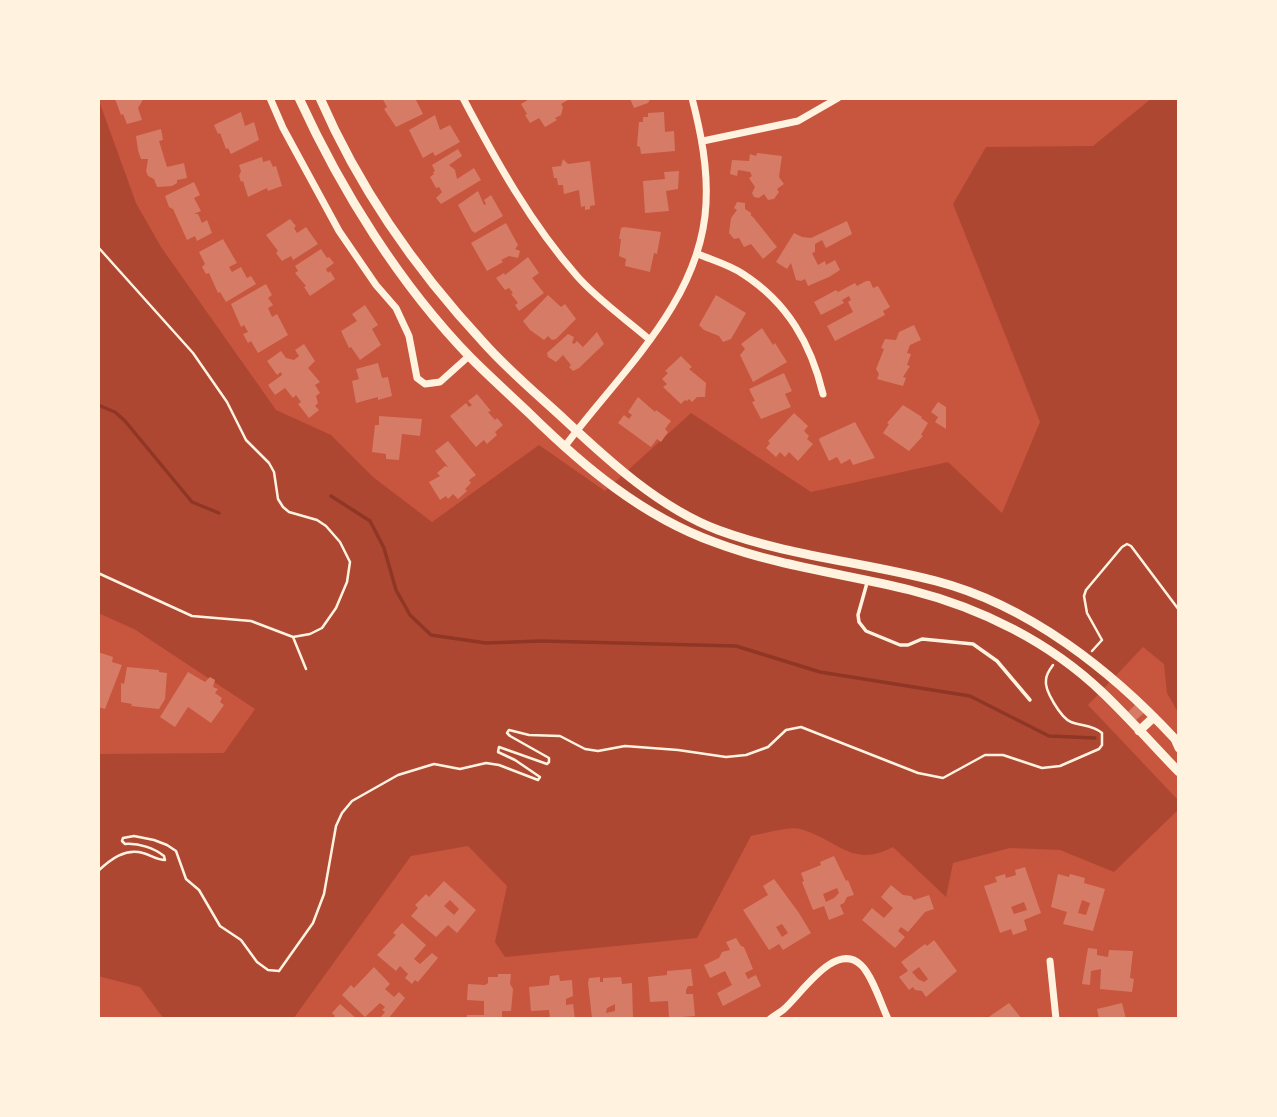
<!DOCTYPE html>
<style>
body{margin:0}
#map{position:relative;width:1277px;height:1117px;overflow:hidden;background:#c8553d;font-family:Barlow,sans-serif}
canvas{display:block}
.frame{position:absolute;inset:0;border:100px solid #fff3e0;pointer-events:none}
</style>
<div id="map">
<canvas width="1277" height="1117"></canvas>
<div class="frame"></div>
</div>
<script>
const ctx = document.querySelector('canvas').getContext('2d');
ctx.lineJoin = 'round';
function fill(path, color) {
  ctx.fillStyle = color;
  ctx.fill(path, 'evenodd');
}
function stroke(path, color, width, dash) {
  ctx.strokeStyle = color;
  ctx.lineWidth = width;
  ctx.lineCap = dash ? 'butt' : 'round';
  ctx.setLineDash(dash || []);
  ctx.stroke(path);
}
const green = new Path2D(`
 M98,98L136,203L161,247L276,410L331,435L373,477L432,522L539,445L605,491L691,413L811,492L948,462L1002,513L1040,422L953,204L986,147L1093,146L1152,98H1179V714L1167,693L1164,664L1143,647L1088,705L1179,801V809L1114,872L1060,850L1010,848L953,863L946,897L893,847C852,869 837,839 800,829C789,826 763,834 751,836L697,938L505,957L495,942L507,886L468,846L411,856L293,1019H164L140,987L98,976V754L224,753L255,709L134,629L98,613Z`);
const stream = new Path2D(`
 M98,405L115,412L125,421L192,502L219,513
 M331,496L370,521L384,548L396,590L410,615L431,635L486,643L541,641L736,646L820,672L970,696L1049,736L1095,738`);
const building = new Path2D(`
 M117,98H144L138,108L142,120L127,124L123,114L121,115L115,99Z
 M382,98H415L423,114L396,127L384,109L387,107Z
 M531,98H567L568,100L561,104L563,107L561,115L555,118L557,120L545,127L539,118L530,123L525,115L527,114L521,104Z
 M633,98H651L648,103L634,108L630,99Z
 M241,112L245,126L254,122L259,140L231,154L228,148L226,149L220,133L218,134L214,125Z
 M664,112L665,132L674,131L675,151L641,154L640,147L637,146L639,122H643V117H648V113Z
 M435,115L440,130L450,125L460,142L435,156L433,152L423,158L409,130Z
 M161,129L163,140L159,141L167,167L184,163L187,178L177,180V183L172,186L157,187L154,179L148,176L146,171L148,159H141L138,150L136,136Z
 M458,149L462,156L449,165L455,170L457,179L474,168L481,180L441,204L436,198L442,192L439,187L436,188L430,177L434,174L433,172L435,171L432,165Z
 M757,153L782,156L779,177L784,184L777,189L779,192L774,199L768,200L764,194L759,198L754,197L752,193L755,187L749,178L752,176L750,172L738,170L737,176L730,174L732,160L749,161L750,154L756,156Z
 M262,157L263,162L270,160L273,167L276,166L282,186L268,191L267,188L248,197L243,181L241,182L239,176L241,171L239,165Z
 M563,159L568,164L590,161L595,205L590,206V209L585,210V206L581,207L579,190L564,194L563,185H558L557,178H554L552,167L561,166Z
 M679,171L678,189L666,191L669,211L645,213L643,181L665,179L664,172Z
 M194,182L200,195L194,198L201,211L194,214H198L202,223L207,220L212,233L197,241L195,236L187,240L173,209L169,207L165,196Z
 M478,191L484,205L486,204L484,200L491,195L503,216L475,233L472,231L458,205Z
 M737,202L745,203V209L751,213V216L753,217L777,247L763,259L751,244L744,247L739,238L734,239L729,233L731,218L737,210L734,208Z
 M290,219L296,226L294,228L297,233L306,227L318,244L293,260L291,256L282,261L276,253L278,251L266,235Z
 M847,221L852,234L826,248L822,240L815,244V252L812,253L818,265L825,261L826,265L835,260L840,270L829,277L808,286L805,279L801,281L796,280L791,263L787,269L776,262L794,233L802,237L811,238Z
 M506,223L518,245L515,249L520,251L518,258L509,256L501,260L503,262L487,271L471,243Z
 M624,227L661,232L657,254L654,253L650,272L625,266L626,259L619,256L621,239H619L621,228Z
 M223,239L237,263L229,267L232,272L241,267L247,278L251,276L256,284L226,302L220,292L218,293L209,273L206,274L202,267L205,264L199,252Z
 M321,249L327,258L329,257L334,263L326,269L328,273L330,271L335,279L310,296L304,287L306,286L295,273L298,271L295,266Z
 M528,257L539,273L532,278L544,293L519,311L515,305L518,303L511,294L513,293L509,288L505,290L496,278L504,273L505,275Z
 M866,281H870L873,288L878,286L890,307L883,311L885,315L835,341L827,326L853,312L848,302L851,300L849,296L842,300L844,303L821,315L814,302L836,290L838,292L855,283L857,286Z
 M266,284L272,295L268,298L273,305L268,308L272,317L277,314L288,335L258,353L251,341L248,343L243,334L248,332L244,325L241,327L231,304Z
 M548,295L561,307L565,304L576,319L556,339L552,340L548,336L544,340L530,330L523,321Z
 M716,295L746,313L731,339L723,342L719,336L704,330L699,325Z
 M365,305L378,325L372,329L381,345L360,360L351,347L349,348L341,331L357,321L352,314Z
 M914,325L921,340L910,345L907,353L911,354L907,365L910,366L903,377L906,378L903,386L877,379L879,374L876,369L884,349L881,348L885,339L896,340L899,332Z
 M762,328L773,345L775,343L787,362L753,382L740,355L745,349L741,344Z
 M597,332L604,344L579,368L573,371L569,367L571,365L563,355L556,362L548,357L547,353L568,334L574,337L572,343L574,344L577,341L583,347Z
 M304,344L315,361L308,368L320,382L315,385L320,393L316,396L318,403L315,406L319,410L309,418L298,404L301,402L296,395L293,398L285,388L275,395L268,385L282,375L281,372L277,375L267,361L281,351L286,358L294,360L299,356L295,350Z
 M681,356L692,367L689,369L706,383L705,397H697L692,402L689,399L687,401L685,400L681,404L663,387L667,384L662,379L668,373L665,371Z
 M378,363L382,378L388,377L392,396L378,400V397L356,403L352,381L359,379L356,369Z
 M784,373L792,391L785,394L791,407L761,419L752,402L755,401L749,389Z
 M477,394L491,411L488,412L495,420L497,418L503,425L495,432L497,435L487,444L484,440L476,447L450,416L466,403L469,407L472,405L468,401Z
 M638,397L655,412L656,410L671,421L665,429L668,432L661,442L657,439L651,447L618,423L624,415L629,419L632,415L628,412Z
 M938,402L946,407V429L935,422L938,417L931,412Z
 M903,405L922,417L921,418L928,423L921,435L923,436L909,451L883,433L889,424L887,423Z
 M794,413L808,426L804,431L809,436L807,439L813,444L798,461L789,452L785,457L780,452L776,457L766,448L770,443L768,441Z
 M379,416L422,419L420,436L402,434L399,460L386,459V454L372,452L375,425H379Z
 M855,422L875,458L853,465L850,459L841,464L837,457L829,461L819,440L820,438Z
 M448,441L476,475L469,480L471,483L465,489L467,491L458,499L453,494L448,499L446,496L440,500L429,482L440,476L437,473L445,466L448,467L435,451Z
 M98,652L113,657L112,662L122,665L105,709L98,707Z
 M127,667L159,670V672L167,673L165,699L159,709L131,706L132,704L121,702V683L124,684Z
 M188,672L205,682L210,677L215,680L213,687L218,689L215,693L222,698L220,702L224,705L211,723L188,707L175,727L160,717Z
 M1136,704L1144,713L1136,720L1128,712Z
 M834,856L846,881L848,880L854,895L847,897L844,903L840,905L844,914L829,920L824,906L813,910L802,882L804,881L801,873L821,865L820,862ZM837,888L839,893L834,898L826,902L823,894Z
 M1025,867L1041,913L1024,920L1027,930L1013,935L1011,929L1000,933L984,886L997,882L995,877L1005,874L1006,878L1016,875L1015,870ZM1024,902L1027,910L1014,914L1011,907Z
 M1058,874L1069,877L1070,874L1085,878L1084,883L1105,889L1093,931L1063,924L1067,912L1051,907ZM1082,900L1090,903L1086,915L1078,913Z
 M774,879L799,913L811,933L783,950L779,944L769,950L743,910L768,895L763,886ZM782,924L788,933L782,937L776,927Z
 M444,881L476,910L457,933L448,925L436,937L411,916L418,908L415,905L426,894L429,897ZM450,900L459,909L454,915L444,906Z
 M891,885L903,895L911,896L914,900L929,895L934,909L925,912L908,932L901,927L898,931L905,937L895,948L862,920L872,908L884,918L893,908L881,897Z
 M402,923L426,945L414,959L420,964L432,953L438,958L418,982L415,980L412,984L405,978L408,974L400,966L396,971L377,955L396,935L393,933Z
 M736,938L741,946L744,947L753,969L745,973L748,979L756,975L761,986L723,1006L717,993L732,985L725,971L710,978L704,965L719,958L722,952L730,950L726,942Z
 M934,940L957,971L926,997L922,991L915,990L913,987L909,990L899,977L908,971L901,962L925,944L927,946ZM919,967L928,979L924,982L918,979L912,972Z
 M1088,948L1097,949V955L1108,957L1109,950L1133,951L1130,978L1134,979L1132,992L1100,989L1101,969L1091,971L1090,985L1082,984Z
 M374,967L390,984L385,989L394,997L399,992L405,998L388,1019H379L385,1012L382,1010L385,1007L380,1003L365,1017L342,995L351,985L354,988Z
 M691,969L693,986H688L686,990V994H693L695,1016L669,1018L668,1001L650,1002L648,977L667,975V971Z
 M498,974H511L510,984L513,989L511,1011H502V1017H508V1019H467V1015H484V1001L467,1000L468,984L485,985L488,983V977H498Z
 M559,975L560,981L572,980L573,996L566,999V1005L573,1004L575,1019H550L549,1010L531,1011L529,987L549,985L550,976Z
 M600,977V982H603V978L621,977L622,984L632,983L633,1018H592L588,983L589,978ZM615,1004V1011L606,1013L607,1008Z
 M1009,1003L1022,1019H986Z
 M1122,1003L1126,1019H1099L1097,1009Z
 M340,1004L357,1019H332L335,1016L332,1013Z`);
const path = new Path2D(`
 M98,247L193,353L227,402L246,440L269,463L274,472L278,499L283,507L289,512L317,520L326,526L340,542L350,562L347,582L336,608L322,628L310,634L293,637L251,621L192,616L98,573
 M293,637L306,669
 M1092,651L1102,640L1087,613L1084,596L1086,590L1122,547L1127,544L1131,546L1179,610
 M98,871C111,859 125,848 143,853C151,855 157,860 165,860L164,856C154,848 139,843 125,844L122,841L123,838L134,836L154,840L167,845L176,851L186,879L199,890L220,926L241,940L257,962L268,970L279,971L313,923L324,894L336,826L342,813L352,801L398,775L434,764L460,769L486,763L499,765L538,780L540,777L515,760L498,752L499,747L547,764L549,762V758L510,736L507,733L509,730L529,735L560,736L585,749L598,751L625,746L678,750L726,757L746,755L768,747L786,730L801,727L918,773L943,778L985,755H1003L1042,768L1060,766L1099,749L1102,745V733C1093,725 1081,726 1071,722C1061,718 1044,690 1046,680C1046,675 1050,669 1053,665`);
const service = new Path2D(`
 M867,583L858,615L859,622L866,631L900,645H908L922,639L973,644L997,661L1030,700`);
const minor = new Path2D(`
 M270,98L283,128L339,231L376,285L396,308L409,336L417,378L425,384L440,382L469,356
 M463,98C495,159 531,224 577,276C598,300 626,319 650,340
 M703,141L798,121L838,98
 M698,254C712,260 730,265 743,274C788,303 811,344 823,394
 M565,446C620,372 701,302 706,204C708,168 701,133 692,98
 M1050,961L1056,1019
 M770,1019C774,1016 779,1013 783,1010C801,995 835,940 861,965C872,975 881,1004 888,1019`);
const tertiary = new Path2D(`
 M299,98C341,190 400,285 471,358C490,377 510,395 530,414C583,466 642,516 714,542C777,566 845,574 910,590C981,608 1050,642 1103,693C1129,718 1154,746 1179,772
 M320,98C359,188 417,271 484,343C509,371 538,395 565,420C610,462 660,508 718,530C788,556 864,562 936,581C1028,605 1111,670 1175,739L1179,748
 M1139,731L1154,717`);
fill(green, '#ae4732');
stroke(stream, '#8f3625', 3.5);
fill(building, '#d67c66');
stroke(path, '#fff3e0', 2.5);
stroke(service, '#fff3e0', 3.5);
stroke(minor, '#fff3e0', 7);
stroke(tertiary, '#fff3e0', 9);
</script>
